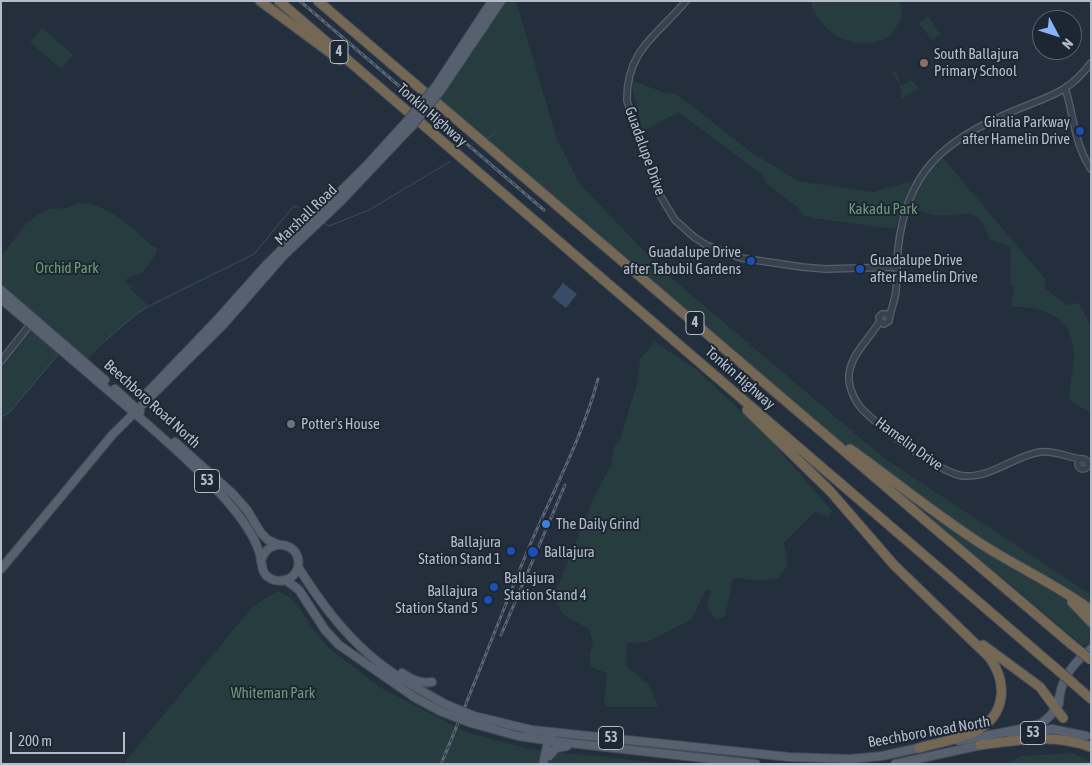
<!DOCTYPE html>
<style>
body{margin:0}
#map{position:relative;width:1092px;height:765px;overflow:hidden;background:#242f3e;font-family:"Asap Condensed",sans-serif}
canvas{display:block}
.frame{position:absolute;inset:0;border:2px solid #b4bcc9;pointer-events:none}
.north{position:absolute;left:1032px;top:10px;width:50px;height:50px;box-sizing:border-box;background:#1d2633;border:1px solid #59626f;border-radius:50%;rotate:130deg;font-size:14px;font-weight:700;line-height:20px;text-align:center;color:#b4bcc9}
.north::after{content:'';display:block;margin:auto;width:18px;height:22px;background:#8ab4f8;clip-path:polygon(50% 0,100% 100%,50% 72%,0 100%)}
.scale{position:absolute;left:10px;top:732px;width:115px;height:22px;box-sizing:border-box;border:2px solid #b4bcc9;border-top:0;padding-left:6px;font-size:15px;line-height:18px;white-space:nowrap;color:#b4bcc9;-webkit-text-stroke:4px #1d2633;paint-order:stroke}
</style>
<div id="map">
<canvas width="1092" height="765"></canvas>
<div class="frame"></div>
<div class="north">N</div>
<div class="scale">200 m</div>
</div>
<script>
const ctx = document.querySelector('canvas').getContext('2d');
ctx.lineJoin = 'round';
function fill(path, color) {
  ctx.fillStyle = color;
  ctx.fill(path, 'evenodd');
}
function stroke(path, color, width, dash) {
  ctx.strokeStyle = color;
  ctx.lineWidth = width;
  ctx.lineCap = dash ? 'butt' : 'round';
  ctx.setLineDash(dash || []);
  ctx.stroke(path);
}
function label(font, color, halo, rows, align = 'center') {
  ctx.font = font + ' "Asap Condensed",sans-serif';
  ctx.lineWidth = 4;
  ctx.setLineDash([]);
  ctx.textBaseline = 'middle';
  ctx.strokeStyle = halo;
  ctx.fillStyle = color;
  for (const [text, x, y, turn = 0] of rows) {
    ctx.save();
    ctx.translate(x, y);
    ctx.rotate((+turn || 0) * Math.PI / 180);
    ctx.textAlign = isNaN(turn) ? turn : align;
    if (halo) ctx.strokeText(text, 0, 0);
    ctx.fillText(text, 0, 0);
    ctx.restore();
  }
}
const green = new Path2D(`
 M501,1H516L556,136L579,183L663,271L884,458L1091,595V610L1078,601L1091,622V644L1082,645L433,99Z
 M899,1C903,10 903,19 896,27C894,30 892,34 889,36C875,47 846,44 833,33C823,26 814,14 811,2Z
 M928,16L941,34L932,40L919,23Z
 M42,28L73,55L61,69L30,42Z
 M896,71L901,86L912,80L918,88L902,99C901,90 899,79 892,74Z
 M633,81L666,93L676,94L755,155L798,181L873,192L912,181L895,229L812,218L803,215L797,207L767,184L761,174L678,112L643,132L632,87Z
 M943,158L1046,280L1044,284L1045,288L1066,305L1079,303L1091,327V415C1085,406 1075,407 1069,399C1070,383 1074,368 1074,353C1074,348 1072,343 1071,338C1064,312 1035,306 1011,307L1014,288L1010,284L1011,247L989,239C979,202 964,218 936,215C929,214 921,211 913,209L911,205C918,186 927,170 943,158Z
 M80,203C110,205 130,226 152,246L157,247L155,256L142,273L128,277L126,281L128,285H133L130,289L149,306C125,322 105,341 85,362L1,290V257L25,225L37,215L49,209L66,208Z
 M30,324L62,350L9,413L1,417V361Z
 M655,342L697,370L767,436L832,511L828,518L816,511L784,543L788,565L778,578L760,581L739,578L733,579L725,617L715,619L707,606L711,590L705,591L692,619L647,642L627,643L626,666L650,686L658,707H607L604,703L607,673L590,667V653L593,643L589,629L562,614L554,595L595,495L611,466L614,446L620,440L638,380L640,359Z
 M278,591L293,599L309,623L328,647L381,688L466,732L528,749L671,764H123L252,607Z
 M1073,753L1091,762V764H1008L1020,756Z`);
const water = new Path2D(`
 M563,283L577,294L566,308L552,297Z`);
const stream = new Path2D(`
 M487,139L495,133
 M322,222L329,226L369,210L451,161
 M106,340L135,315L149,306L254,254L292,208L296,206L300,208
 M1,417L9,413L58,355`);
const minor = new Path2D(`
 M686,1C657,36 626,50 627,101L655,185L661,197L675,220L694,237L706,245L741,258L802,267L825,269L897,267
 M1065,88C1074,115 1074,144 1091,169
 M889,317L887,314H882L879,317L880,321L884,324L889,321C890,311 895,301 896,291C897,277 897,263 898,249C906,172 943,141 1011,112C1045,97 1067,95 1091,63
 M880,321C869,340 847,357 849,381C850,390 855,401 861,408C877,425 943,476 965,476C993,477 1014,456 1040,452C1054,450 1067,457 1081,459
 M1,361L32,322
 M1078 464a5 5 0 1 1 10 0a5 5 0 1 1-10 0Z`);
const major = new Path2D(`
 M436,86L492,1
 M441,90L501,1
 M1,290L105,380
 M1,299C45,336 88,373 131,410C166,441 255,514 261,560C262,565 262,570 265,574C275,586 295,581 298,567C303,543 268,535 261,561
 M115,389L140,412
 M144,396L217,320L266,265L367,165L407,121
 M175,442L233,494L247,510L261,533L268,540L277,544
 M298,567C319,600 342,632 372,657C394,676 419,689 443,703
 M1,569L113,434L223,325L284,255L341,201L412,126
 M286,580L299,590L325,630L339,645L414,697L440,711
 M402,673C411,679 420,684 432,682
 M1059,704C1059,681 1074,662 1091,649
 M474,716L532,730L789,757L850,759L882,756L923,747
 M471,723L518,736L552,741L756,764
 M1011,738L1052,729L1086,736
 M959,741L1026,728L1042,723L1052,714L1059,698
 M549,756L556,748L567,746
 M543,764L549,737
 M895,764L986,744`);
const highway = new Path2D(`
 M260,1L340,60
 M279,1L1053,666
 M318,1L919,515L1071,644
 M747,410L830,491L894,565L989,657C998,669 1003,682 1001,697C996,736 950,739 919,748
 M850,449C895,481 937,516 983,545C1019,568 1057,585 1091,610
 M1072,602L1091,622
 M983,645L1040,687L1063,718
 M1074,684L1091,699
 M980,745C1020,740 1052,733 1091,747`);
const rail = new Path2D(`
 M300,1L544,210
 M501,635L565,485
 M441,764C471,694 498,622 527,552C551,495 582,439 598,379`);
const majorBridge = new Path2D(`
 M407,121L436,86
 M412,126L441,90
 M443,703L474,716
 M440,711L471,723`);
const highwayBridge = new Path2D(`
 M1071,644L1091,660
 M1053,666L1074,684`);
const markers = [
 [924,63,5,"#8d6e63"],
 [1080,131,5,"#1a4fb4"],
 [751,261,5,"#1a4fb4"],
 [860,269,5,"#1a4fb4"],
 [291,424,5,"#6b7280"],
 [546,524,5,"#3f7fe0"],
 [511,551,5,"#1a4fb4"],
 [533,552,6,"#1a4fb4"],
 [494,587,5,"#1a4fb4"],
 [488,600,5,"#1a4fb4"]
];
const shields = [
 [339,52,18],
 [695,323,18],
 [207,481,25],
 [1033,733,25],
 [611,738,25]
];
const shieldNames = [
 ["4",339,52],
 ["4",695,323],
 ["53",207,481],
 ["53",1033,733],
 ["53",611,738]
];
const poiNames = [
 ["South Ballajura",934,54],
 ["Primary School",934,71],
 ["Giralia Parkway",1070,122,"right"],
 ["after Hamelin Drive",1070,139,"right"],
 ["Guadalupe Drive",741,252,"right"],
 ["after Tabubil Gardens",741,269,"right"],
 ["Guadalupe Drive",870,260],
 ["after Hamelin Drive",870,277],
 ["Potter's House",301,424],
 ["The Daily Grind",556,524],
 ["Ballajura",501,542,"right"],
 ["Station Stand 1",501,559,"right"],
 ["Ballajura",544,552],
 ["Ballajura",504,578],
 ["Station Stand 4",504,595],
 ["Ballajura",478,591,"right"],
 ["Station Stand 5",478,608,"right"]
];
const streetNames = [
 ["Tonkin Highway",432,115,41],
 ["Guadalupe Drive",645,151,70],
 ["Marshall Road",306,215,-44],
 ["Tonkin Highway",740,378,41],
 ["Beechboro Road North",152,404,42],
 ["Hamelin Drive",909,444,36],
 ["Beechboro Road North",929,732,-10]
];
const parkNames = [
 ["Kakadu Park",883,209],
 ["Orchid Park",67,268],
 ["Whiteman Park",273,693]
];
fill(green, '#263c3f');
fill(water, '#394c67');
stroke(stream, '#394c67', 1);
stroke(minor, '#565f6c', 8);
stroke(major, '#414a57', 10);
stroke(highway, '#434c59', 11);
stroke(minor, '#38414e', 5.5);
stroke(major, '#56606e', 8);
stroke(highway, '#746855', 9);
stroke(rail, '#5a6575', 3);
stroke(rail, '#1d2633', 1, [4]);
stroke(majorBridge, '#414a57', 10, []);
stroke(highwayBridge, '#434c59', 11, []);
stroke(majorBridge, '#56606e', 8);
stroke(highwayBridge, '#746855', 9);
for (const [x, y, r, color] of markers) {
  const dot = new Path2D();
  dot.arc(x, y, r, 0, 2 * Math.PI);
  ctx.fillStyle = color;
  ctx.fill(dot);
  stroke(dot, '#1d2633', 2);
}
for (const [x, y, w] of shields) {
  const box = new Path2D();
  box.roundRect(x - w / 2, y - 11.5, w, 23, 4);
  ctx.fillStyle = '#1d2633';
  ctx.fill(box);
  stroke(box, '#b4bcc9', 1);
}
label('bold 14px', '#b4bcc9', null, shieldNames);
label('15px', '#b4bcc9', '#1d2633', poiNames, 'left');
label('15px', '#b4bcc9', '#1d2633', streetNames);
label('15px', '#6b9a76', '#1d2633', parkNames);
</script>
